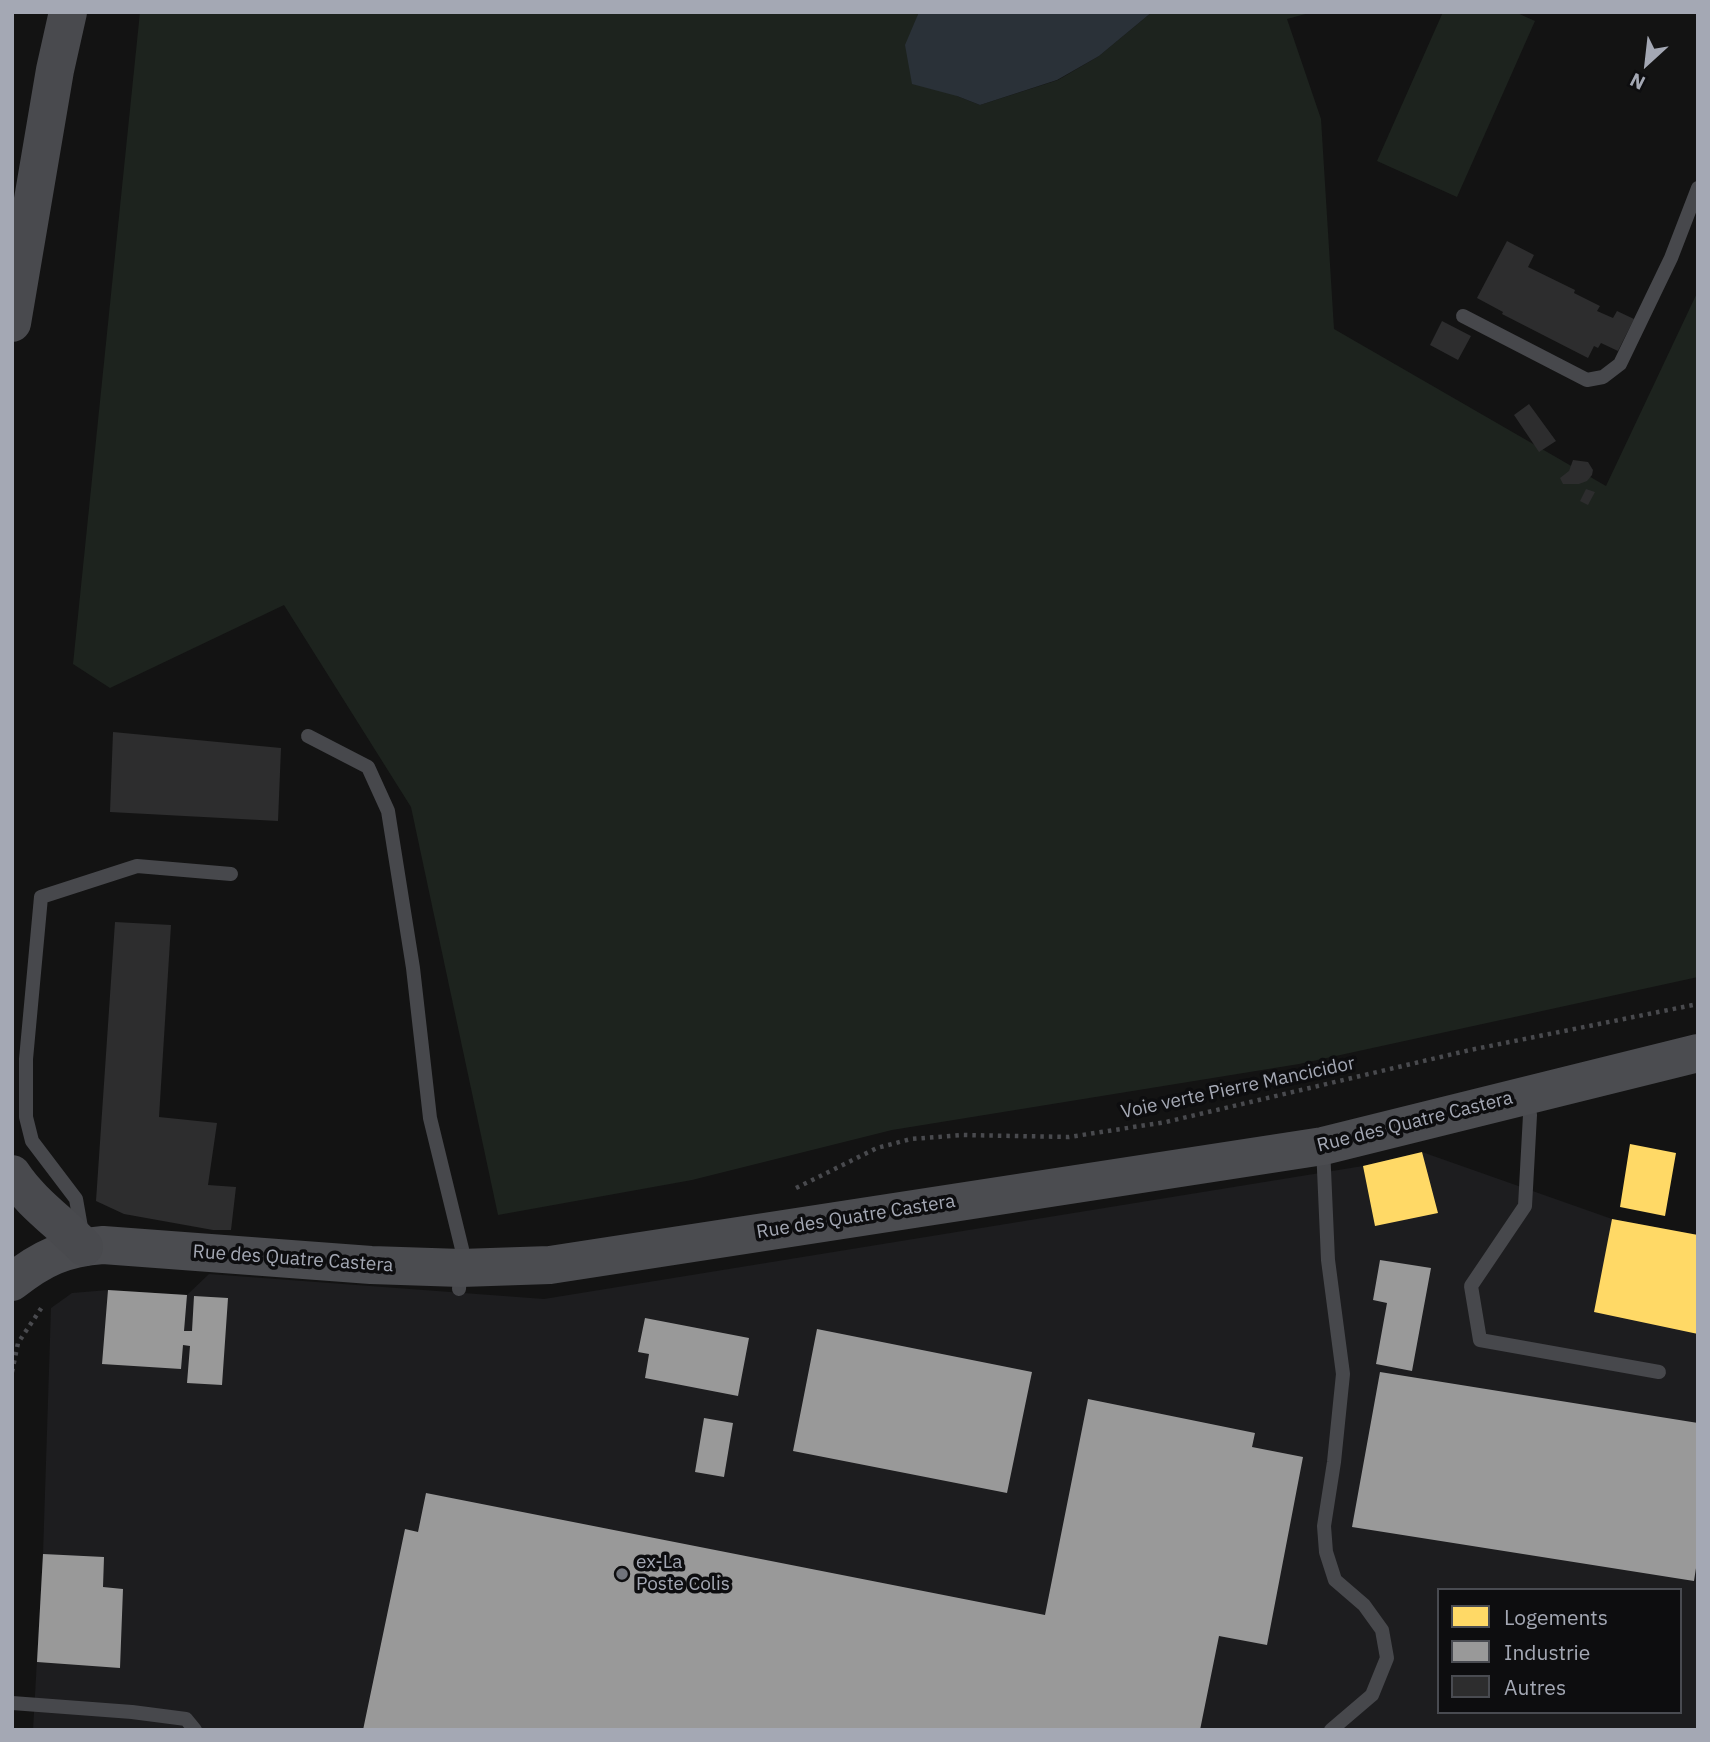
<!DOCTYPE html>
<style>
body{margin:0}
#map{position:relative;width:1710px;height:1742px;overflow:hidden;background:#131313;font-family:"IBM Plex Sans",sans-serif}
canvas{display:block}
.frame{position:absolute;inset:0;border:14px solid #a4a8b4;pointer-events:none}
.legend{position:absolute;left:1437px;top:1588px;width:245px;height:126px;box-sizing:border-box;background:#0d0d0f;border:2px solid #494b51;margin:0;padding:9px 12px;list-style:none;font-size:21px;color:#a4a8b4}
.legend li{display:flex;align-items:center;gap:14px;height:35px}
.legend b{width:35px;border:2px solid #494b51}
.north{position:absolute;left:1612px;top:28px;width:70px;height:70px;-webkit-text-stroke:5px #0d0d0f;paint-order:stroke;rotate:207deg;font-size:19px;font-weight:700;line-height:28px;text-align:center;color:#a4a8b4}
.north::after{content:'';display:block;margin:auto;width:24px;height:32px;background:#a4a8b4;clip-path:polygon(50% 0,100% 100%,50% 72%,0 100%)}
</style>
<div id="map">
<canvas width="1710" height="1742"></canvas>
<div class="frame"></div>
<ul class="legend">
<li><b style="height:19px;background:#ffd966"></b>Logements</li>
<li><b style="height:19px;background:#999"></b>Industrie</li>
<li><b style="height:19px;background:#2d2d2e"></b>Autres</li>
</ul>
<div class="north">N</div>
</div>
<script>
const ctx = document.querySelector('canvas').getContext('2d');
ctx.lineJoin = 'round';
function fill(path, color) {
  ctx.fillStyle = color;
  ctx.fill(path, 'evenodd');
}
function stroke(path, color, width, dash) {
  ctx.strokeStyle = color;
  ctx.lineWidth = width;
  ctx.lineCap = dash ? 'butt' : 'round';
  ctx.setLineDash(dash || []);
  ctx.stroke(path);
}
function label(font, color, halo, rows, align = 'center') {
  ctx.font = font + ' "IBM Plex Sans",sans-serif';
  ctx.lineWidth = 7;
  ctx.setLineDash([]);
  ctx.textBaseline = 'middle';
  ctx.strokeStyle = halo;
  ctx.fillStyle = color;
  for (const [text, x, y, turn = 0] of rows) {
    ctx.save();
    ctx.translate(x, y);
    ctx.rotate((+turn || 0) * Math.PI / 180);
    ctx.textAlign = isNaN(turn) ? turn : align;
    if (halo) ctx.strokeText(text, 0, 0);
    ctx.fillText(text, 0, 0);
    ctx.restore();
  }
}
const built = new Path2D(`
 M1422,1152L1612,1219L1698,1235V1730H33L43,1554L51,1308L72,1293L108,1290L187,1295L209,1274L544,1299L1363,1166ZM1439,1590H1680V1712H1439Z`);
const green = new Path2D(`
 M140,12H919L915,24L957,96L980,105L1058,80L1099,56L1152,12H1313L1287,19L1321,119L1334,329L1606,486L1698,291V977L1299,1064L892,1130L692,1180L498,1215L411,807L284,605L110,688L73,664Z
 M1443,12H1515L1535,21L1457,197L1377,161Z`);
const water = new Path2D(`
 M919,12H1152L1099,56L1057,80L980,105L957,96L912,84L905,45Z`);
const homes = new Path2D(`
 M1630,1144L1676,1153L1665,1216L1620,1207Z
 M1422,1152L1438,1213L1375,1226L1363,1166Z
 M1612,1219L1698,1235V1334L1594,1312Z`);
const industry = new Path2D(`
 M1380,1260L1431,1268L1412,1371L1376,1364L1387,1303L1373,1300Z
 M108,1290L187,1295L184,1331H192L194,1296L228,1298L222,1385L187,1383L190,1346L183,1345L181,1369L102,1364Z
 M645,1318L749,1338L738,1396L645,1378L649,1354L638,1352Z
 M817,1329L1032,1372L1007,1493L793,1451Z
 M1380,1372L1698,1423V1555L1694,1581L1352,1527Z
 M1088,1399L1255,1433L1252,1447L1303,1457L1267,1645L1219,1636L1200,1730H363L405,1529L418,1532L426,1493L1045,1615Z
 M704,1418L733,1423L724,1477L695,1472Z
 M43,1554L104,1557L103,1587L123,1589L120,1668L37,1662Z`);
const building = new Path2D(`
 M1507,241L1534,255L1528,267L1575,290L1574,293L1600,306L1597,311L1613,318L1617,311L1634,319L1618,351L1601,343L1598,348L1594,346L1588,358L1502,314L1503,312L1477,298Z
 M1442,321L1471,336L1458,360L1430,345Z
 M1529,404L1556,441L1539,452L1514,415Z
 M1573,460L1588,462L1593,470L1592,475L1587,481L1579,484H1563L1560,478L1569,471Z
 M1586,489L1595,492L1588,505L1580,501Z
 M113,732L281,748L278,821L110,812Z
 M115,922L171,925L159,1117L217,1123L208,1185L236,1187L231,1230H213L124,1214L96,1201Z`);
const path = new Path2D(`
 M796,1188L877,1148L911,1139L963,1135L1069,1137L1166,1122L1470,1050L1698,1004
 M12,1372L18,1343L42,1307`);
const lane = new Path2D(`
 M1463,316L1587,380L1603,377L1620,364L1671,258L1698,188
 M308,736L368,767L388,811L413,968L430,1118L462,1249L459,1289
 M1526,1097L1530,1115L1525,1206L1471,1286L1480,1340L1659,1372
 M1323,1147L1328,1260L1343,1374L1334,1462L1324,1526L1326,1552L1335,1580L1364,1605L1382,1630L1387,1658L1372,1695L1331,1730
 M82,1233L76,1199L32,1141L26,1117V1059L41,897L137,866L231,874
 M12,1703L132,1712L186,1719L195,1730`);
const secondary = new Path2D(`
 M12,1282C42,1258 64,1248 103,1245L371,1265L461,1268L550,1265L1323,1146L1698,1053`);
const primary = new Path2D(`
 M12,323L55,70L68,12
 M12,1174C31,1203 61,1223 84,1247`);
const markers = [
 [622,1574,7,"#71747c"]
];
const streetNames = [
 ["Voie verte Pierre Mancicidor",1238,1088,-12],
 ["Rue des Quatre Castera",1415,1122,-14],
 ["Rue des Quatre Castera",856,1217,-9],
 ["Rue des Quatre Castera",293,1259,4]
];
const poiNames = [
 ["ex-La",636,1563],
 ["Poste Colis",636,1585]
];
fill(built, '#1d1d1f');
fill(green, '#1d231e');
fill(water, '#2a3138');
fill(homes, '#ffd966');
fill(industry, '#999');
fill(building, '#2d2d2e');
stroke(path, '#494a4e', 4.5, [3.5, 5]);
stroke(lane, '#47484c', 14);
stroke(secondary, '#4b4c50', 38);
stroke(primary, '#494a4e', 38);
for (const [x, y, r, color] of markers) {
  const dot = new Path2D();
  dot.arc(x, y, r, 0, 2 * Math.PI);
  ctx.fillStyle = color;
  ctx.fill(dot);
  stroke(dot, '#0d0d0f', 2.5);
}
label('19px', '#a4a8b4', '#0d0d0f', streetNames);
label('19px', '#a4a8b4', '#0d0d0f', poiNames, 'left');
</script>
